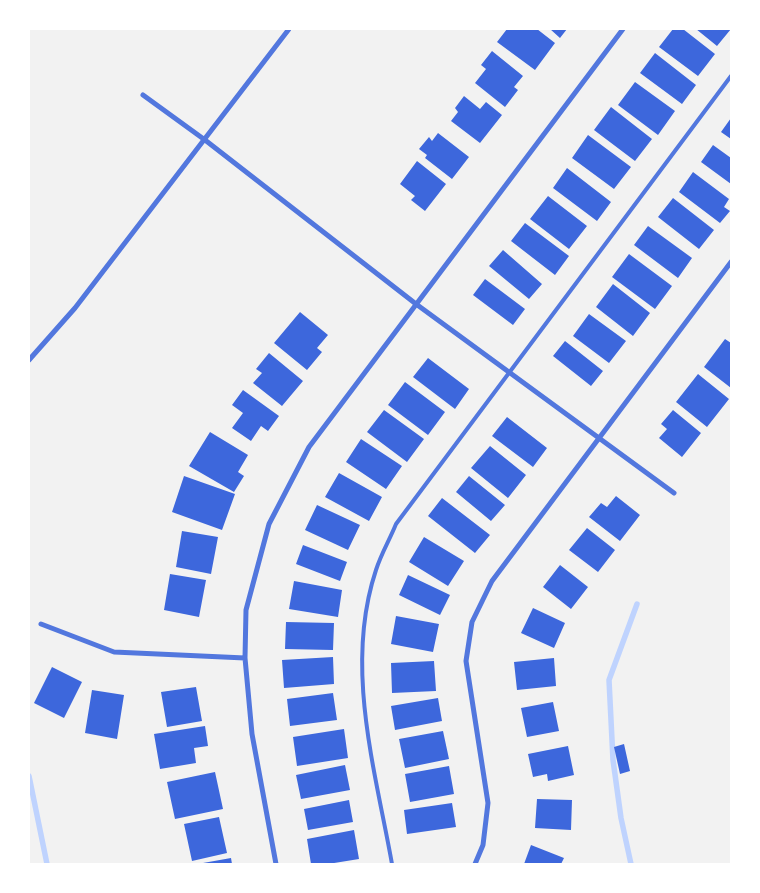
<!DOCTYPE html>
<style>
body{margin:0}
#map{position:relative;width:760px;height:893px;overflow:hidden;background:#f2f2f2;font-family:"Titillium Web",sans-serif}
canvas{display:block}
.frame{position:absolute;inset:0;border:30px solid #fff;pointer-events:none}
</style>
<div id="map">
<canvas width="760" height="893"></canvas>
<div class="frame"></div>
</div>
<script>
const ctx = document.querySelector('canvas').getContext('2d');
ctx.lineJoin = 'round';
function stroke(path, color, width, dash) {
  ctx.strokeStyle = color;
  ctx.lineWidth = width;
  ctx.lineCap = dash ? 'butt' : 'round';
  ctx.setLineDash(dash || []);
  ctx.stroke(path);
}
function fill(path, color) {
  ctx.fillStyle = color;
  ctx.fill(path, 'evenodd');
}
const stream = new Path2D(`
 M29,776L47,864
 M631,864L621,818L613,760L609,680L637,604`);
const building = new Path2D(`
 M507,29H537L555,43L535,70L497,42Z
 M550,29H567L560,38Z
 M673,29H683L715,54L698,76L659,47Z
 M696,29H731L717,46Z
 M492,51L523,76L514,87L518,90L505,107L475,83L486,69L481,65Z
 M655,53L696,85L682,104L640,73Z
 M635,82L675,111L658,135L618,105Z
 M464,96L480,109L486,102L502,115L480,143L451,121L458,112L455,108Z
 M611,107L652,139L635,161L594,130Z
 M731,118V139L721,132Z
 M438,133L469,157L452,179L425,158L427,155L419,149L429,137L432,141Z
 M588,135L631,167L614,189L572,158Z
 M713,145L731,158V184L701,162Z
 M417,161L446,184L425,211L411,200L415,196L400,184Z
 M567,168L611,202L597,221L553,188Z
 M693,172L729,199L724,207L730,211L720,223L679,192Z
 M548,196L587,226L569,249L530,219Z
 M673,198L714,230L699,249L658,217Z
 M525,223L569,256L555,275L511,241Z
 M648,226L692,258L678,278L634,245Z
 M503,250L542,284L529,299L489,266Z
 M629,254L672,286L655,309L612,277Z
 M485,279L525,309L513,325L473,295Z
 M613,284L650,313L633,336L596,307Z
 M300,312L328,335L317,348L322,352L307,370L274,343Z
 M589,314L626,341L609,363L573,336Z
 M725,339L731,343V388L704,367Z
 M565,341L603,371L591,386L553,356Z
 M269,353L303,381L282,406L253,383L262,373L256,369Z
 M428,358L469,389L455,409L413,377Z
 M698,374L729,399L707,427L676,402Z
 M405,382L445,412L428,435L388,405Z
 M243,390L279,416L268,431L261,426L251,441L232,428L243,413L232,405Z
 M384,410L424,439L407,462L367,432Z
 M673,410L701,433L682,457L659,438L667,429L661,424Z
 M507,417L547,448L533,467L492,436Z
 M210,432L248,455L238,472L244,476L234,492L189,466Z
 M361,439L402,466L386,489L346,462Z
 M490,446L526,475L508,498L471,468Z
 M339,473L382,497L369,521L325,497Z
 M184,476L235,494L222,530L172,512Z
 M469,476L505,505L491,521L456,492Z
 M616,496L640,515L620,541L589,517L601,503L607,507Z
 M442,498L490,535L475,553L428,516Z
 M317,505L360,525L348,550L305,530Z
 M587,528L615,550L598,572L569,550Z
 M182,531L218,537L211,574L176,567Z
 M424,537L464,561L448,586L409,562Z
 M303,545L347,562L340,581L296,564Z
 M560,565L588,587L571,609L543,587Z
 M170,574L206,580L199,617L164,610Z
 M408,575L450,595L440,615L399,595Z
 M294,581L342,590L338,617L289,609Z
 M533,608L565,623L554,648L521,633Z
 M396,616L439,624L433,652L391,644Z
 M286,622L334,623L333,650L285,649Z
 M333,657L334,684L284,688L282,660Z
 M554,658L556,686L517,690L514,662Z
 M434,661L436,691L392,693L391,663Z
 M52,667L82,682L64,718L34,703Z
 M196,687L202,721L167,727L161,692Z
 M92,690L124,695L117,739L85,733Z
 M333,693L337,720L290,726L287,699Z
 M438,698L442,721L395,730L391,706Z
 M553,702L559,731L527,737L521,708Z
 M205,726L208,746L194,748L196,763L160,769L154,734Z
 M344,729L348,758L297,766L293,737Z
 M443,731L449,759L405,768L399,739Z
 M624,744L630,771L620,774L614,747Z
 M568,746L574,775L548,781L547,774L533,777L528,754Z
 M345,765L350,790L301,799L296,775Z
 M449,766L454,794L410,802L405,774Z
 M215,772L223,809L175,819L167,782Z
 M537,799L572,800L571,830L535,828Z
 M349,800L353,822L308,830L304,809Z
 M452,803L456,827L407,834L404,810Z
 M219,817L227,853L192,861L184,824Z
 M354,830L359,859L328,864H311L307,839Z
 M531,845L564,858L561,864H524Z
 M231,858L232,864H203V863Z`);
const service = new Path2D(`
 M392,864C375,769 344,666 376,570C381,554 390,539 396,524L731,76`);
const minor = new Path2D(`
 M143,95L205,140L416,304L674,493
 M29,360L75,308L289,29
 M41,624L114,652L245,658
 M276,864L252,734L245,658L246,610L269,524L309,447L623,29
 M475,864L483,845L488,803L466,661L472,622L492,581L731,262`);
stroke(stream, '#bfd3fe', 5.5);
fill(building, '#3d67dc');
stroke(service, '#5277de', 4);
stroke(minor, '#5277de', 5);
</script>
